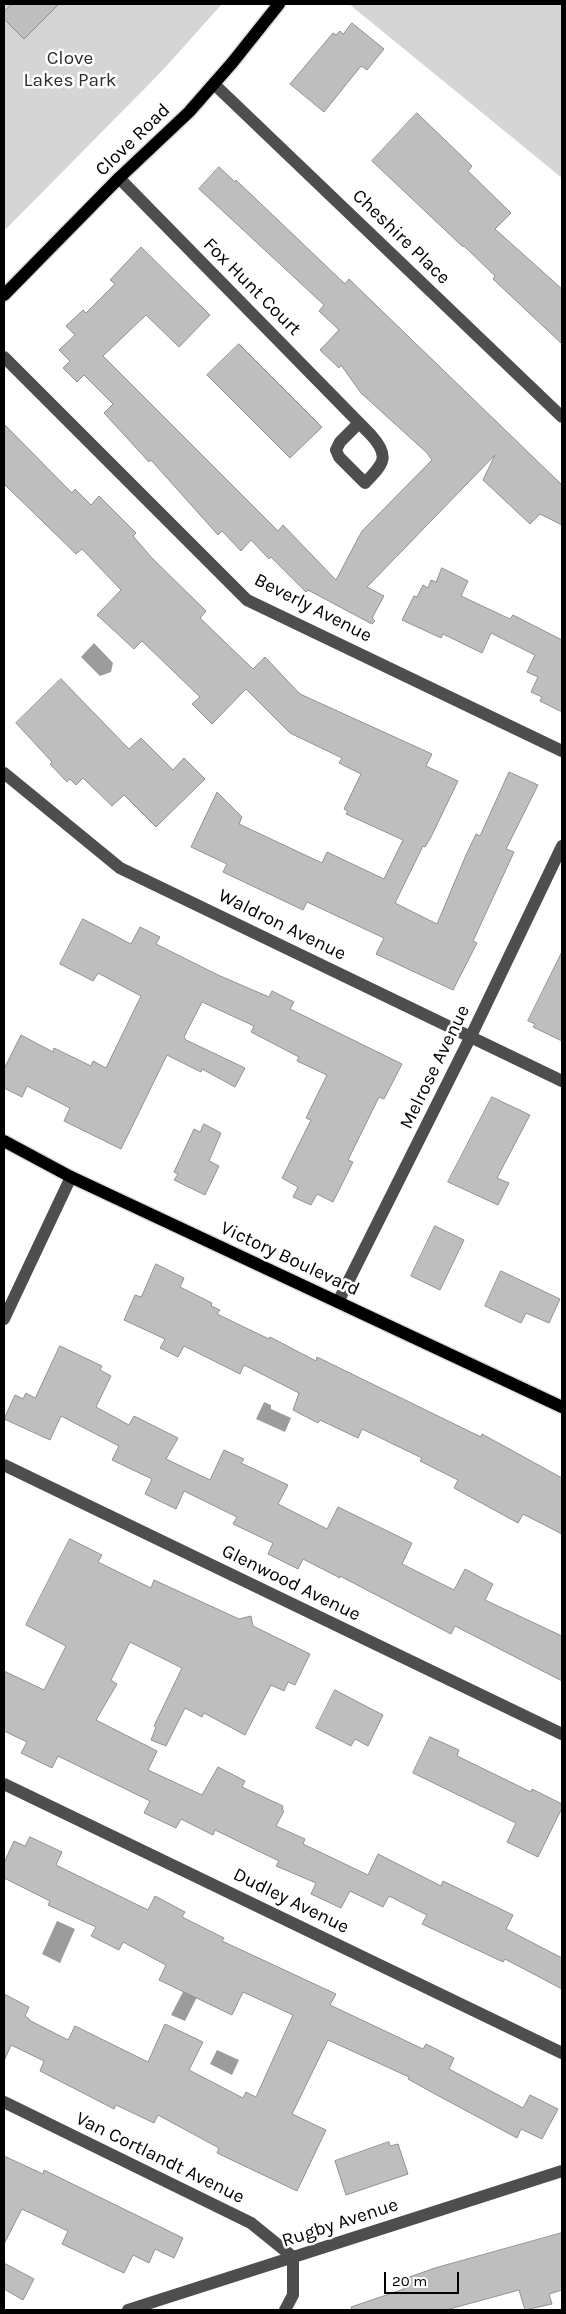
<!DOCTYPE html>
<style>
body{margin:0}
#map{position:relative;width:566px;height:2314px;overflow:hidden;background:#fff;font-family:Karla,sans-serif}
canvas{display:block}
.frame{position:absolute;inset:0;border:5px solid #000;pointer-events:none}
.scale{position:absolute;left:384px;top:2272px;width:75px;height:22px;box-sizing:border-box;border:2px solid #000;border-top:0;padding-left:6px;font-size:15px;line-height:18px;white-space:nowrap;color:#000;-webkit-text-stroke:4px #fff;paint-order:stroke}
</style>
<div id="map">
<canvas width="566" height="2314"></canvas>
<div class="frame"></div>
<div class="scale">20 m</div>
</div>
<script>
const ctx = document.querySelector('canvas').getContext('2d');
ctx.lineJoin = 'round';
function fill(path, color) {
  ctx.fillStyle = color;
  ctx.fill(path, 'evenodd');
}
function stroke(path, color, width, dash) {
  ctx.strokeStyle = color;
  ctx.lineWidth = width;
  ctx.lineCap = dash ? 'butt' : 'round';
  ctx.setLineDash(dash || []);
  ctx.stroke(path);
}
function label(font, color, halo, rows, align = 'center') {
  ctx.font = font + ' Karla,sans-serif';
  ctx.lineWidth = 5;
  ctx.setLineDash([]);
  ctx.textBaseline = 'middle';
  ctx.strokeStyle = halo;
  ctx.fillStyle = color;
  for (const [text, x, y, turn = 0] of rows) {
    ctx.save();
    ctx.translate(x, y);
    ctx.rotate((+turn || 0) * Math.PI / 180);
    ctx.textAlign = isNaN(turn) ? turn : align;
    if (halo) ctx.strokeText(text, 0, 0);
    ctx.fillText(text, 0, 0);
    ctx.restore();
  }
}
const green = new Path2D(`
 M4,4H222L161,72L4,231Z
 M349,4H562V178Z`);
const water = new Path2D(`
 M94,643L113,663L111,672L100,676L81,657Z
 M264,1402L271,1405V1409L291,1418L285,1432L256,1419Z
 M57,1921L75,1929L60,1963L42,1954Z
 M185,1988L198,1995L185,2021L171,2015Z
 M217,2050L239,2060L232,2075L210,2064Z`);
const building = new Path2D(`
 M12,4H59L24,39L4,19V12Z
 M352,23L384,49L367,70L361,66L324,112L290,84L333,33L336,35L340,31L343,34Z
 M417,113L472,166L468,171L511,213L495,229L562,289V344L493,279L495,276L464,246L463,247L372,161Z
 M219,167L235,182L236,180L345,284L349,279L562,485V525L540,514L530,524L483,480L495,455L367,587L384,596L372,618L375,621L372,624L308,590L306,592L271,557L269,559L251,540L241,551L222,531L218,535L151,460L149,462L104,413L113,404L84,375L77,382L63,368L70,361L59,350L75,335L66,326L83,310L86,313L115,284L110,280L141,247L210,315L179,347L146,315L103,356L278,531L283,525L336,580L362,531L432,460L427,453L361,393L341,365L339,368L320,350L339,330L319,311L324,305L199,189Z
 M239,344L322,427L290,458L207,375Z
 M4,424L72,493L75,489L91,505L99,496L136,533L133,536L152,558L206,611L200,618L253,669L265,657L300,694L432,754L426,766L458,781L431,837L425,847L423,846L395,903L437,924L466,855L476,834L480,836L509,772L538,785L506,849L514,852L473,941L477,943L453,990L376,954L384,938L307,902L303,910L223,872L227,864L191,847L217,792L242,817L239,824L322,863L327,852L384,879L403,840L346,814L348,811L344,809L361,774L339,763L342,758L290,733L246,689L212,724L192,704L200,697L142,641L134,649L97,615L121,590L82,549L76,554L4,484Z
 M442,568L468,581L461,596L510,619L513,615L562,640V712L540,701L542,697L531,692L538,677L527,672L535,655L491,633L482,653L443,634L441,638L402,620L414,596L417,597L423,585L428,588L431,580L436,582Z
 M61,679L129,749L141,738L173,770L184,758L205,779L156,827L124,795L112,806L83,778L76,785L70,779L67,782L50,764L52,762L16,723Z
 M83,919L131,944L140,927L160,937L156,944L218,975L269,997L272,991L294,1002L290,1009L402,1064L384,1099L379,1097L348,1160L353,1162L333,1202L317,1194L311,1205L293,1197L298,1187L282,1178L311,1120L306,1118L327,1075L297,1061L299,1057L251,1032L254,1026L202,1002L184,1037L186,1040L245,1068L235,1087L202,1069L201,1072L167,1055L121,1149L64,1121L70,1108L27,1086L22,1097L4,1088V1069L21,1035L53,1052L54,1048L91,1066L93,1061L106,1068L141,996L98,973L93,981L60,964Z
 M562,952V1041L533,1027L535,1024L528,1021Z
 M492,1097L530,1115L497,1178L509,1183L498,1205L448,1182Z
 M204,1124L221,1133L209,1161L219,1166L205,1195L174,1180L178,1174L174,1172L194,1129L200,1132Z
 M435,1226L464,1240L440,1290L411,1276Z
 M156,1264L184,1278L180,1287L212,1303L211,1306L220,1310L217,1314L269,1339L270,1337L316,1361L317,1357L481,1437L482,1434L562,1478V1534L523,1514L518,1523L454,1488L458,1480L420,1461L422,1458L362,1429L358,1438L320,1420L318,1423L293,1410L299,1393L244,1365L240,1374L184,1346L178,1357L160,1348L165,1339L124,1320L135,1295L141,1297Z
 M501,1271L560,1299L549,1323L526,1313L521,1323L485,1306Z
 M60,1346L102,1366L100,1370L111,1376L96,1407L129,1425L134,1416L178,1438L166,1459L210,1480L224,1450L244,1459L241,1463L288,1485L278,1504L327,1529L338,1507L412,1543L402,1564L454,1590L465,1569L493,1584L485,1600L562,1636V1681L455,1626L451,1634L340,1576V1578L303,1559L298,1569L268,1554L273,1543L233,1524L237,1517L184,1491L176,1509L145,1494L152,1479L112,1460L119,1446L61,1416L50,1440L4,1419L15,1395L23,1399L26,1393L35,1398Z
 M70,1539L102,1555L98,1562L151,1588L154,1580L239,1619L251,1616L253,1626L310,1654L295,1685L288,1682L284,1691L271,1685L245,1735L204,1713L202,1717L185,1708L166,1746L151,1740L156,1727L154,1726L182,1668L130,1642L111,1680L117,1684L96,1720L157,1751L148,1770L202,1795L218,1767L245,1781L242,1787L283,1806L282,1810L284,1811L276,1826L305,1839L303,1844L368,1875L378,1854L441,1886L443,1881L513,1915L506,1929L562,1958V1989L505,1959L503,1962L422,1924L427,1915L389,1896L383,1907L350,1891L341,1908L311,1894L316,1883L276,1866L279,1861L215,1830L213,1835L181,1819L176,1828L144,1813L150,1801L58,1756L52,1768L21,1753L27,1742L4,1731V1671L44,1690L66,1646L26,1625Z
 M335,1690L383,1715L368,1746L355,1739L351,1746L316,1728Z
 M430,1737L459,1750L457,1756L531,1792L532,1789L562,1804V1808L538,1857L507,1842L516,1823L413,1773Z
 M30,1837L62,1852L56,1865L148,1910L155,1896L185,1912L182,1917L224,1938L222,1941L336,1994L330,2005L423,2049L426,2044L454,2058L449,2069L523,2108L530,2095L558,2109L542,2139L521,2129L517,2138L435,2094L408,2079L409,2077L328,2040L292,2114L326,2130L297,2191L217,2153L219,2148L158,2115L154,2123L116,2105L114,2109L87,2095L40,2071L44,2061L11,2045L4,2061V1994L29,2007L25,2016L29,2019V2020L68,2040L75,2026L148,2062L165,2024L203,2042L189,2070L243,2098L246,2092L256,2097L293,2015L243,1992L232,2015L159,1980L166,1965L123,1942L119,1950L91,1936L96,1927L48,1905L50,1901L4,1878V1863L14,1841L25,1846Z
 M389,2142L390,2146L398,2144L408,2174L346,2195L335,2161Z
 M4,2156L43,2174L44,2170L183,2238L174,2258L155,2249L149,2263L133,2255L124,2273L62,2244L68,2231L22,2209L4,2244Z
 M562,2233V2290L549,2294L552,2304L525,2310L519,2290L446,2310H352L351,2307L404,2289L401,2280L435,2268Z
 M4,2263L34,2279L23,2300L4,2289Z`);
const minor = new Path2D(`
 M214,84L562,417
 M119,178L371,435C391,457 383,464 365,483L339,457L336,450L340,442L359,423
 M4,357L247,600L562,751
 M4,773L120,868L562,1081
 M338,1302L471,1036L562,846
 M4,1319L71,1177
 M4,1465L562,1734
 M4,1784L562,2053
 M4,2102L251,2223L293,2257V2295L285,2310
 M128,2310L562,2171`);
const major = new Path2D(`
 M4,295L119,178L189,112L232,63L279,4
 M4,1141L71,1177L562,1407`);
const parkNames = [
 ["Clove",70,59],
 ["Lakes Park",70,81]
];
const streetNames = [
 ["Clove Road",133,140,-44],
 ["Cheshire Place",401,237,44],
 ["Fox Hunt Court",252,287,45],
 ["Beverly Avenue",313,608,27],
 ["Waldron Avenue",282,925,26],
 ["Melrose Avenue",435,1067,-64],
 ["Victory Boulevard",290,1259,25],
 ["Glenwood Avenue",291,1583,26],
 ["Dudley Avenue",291,1901,26],
 ["Van Cortlandt Avenue",160,2158,26],
 ["Rugby Avenue",340,2223,-18]
];
fill(green, '#d5d5d5');
fill(water, '#9c9c9c');
fill(building, '#bebebe');
stroke(building, '#929292', 1);
stroke(major, '#dbdbdb', 15);
stroke(minor, '#4e4e4e', 12);
stroke(major, '#000', 12);
label('19px', '#2c2c2c', '#fff', parkNames);
label('19px', '#000', '#fff', streetNames);
</script>
